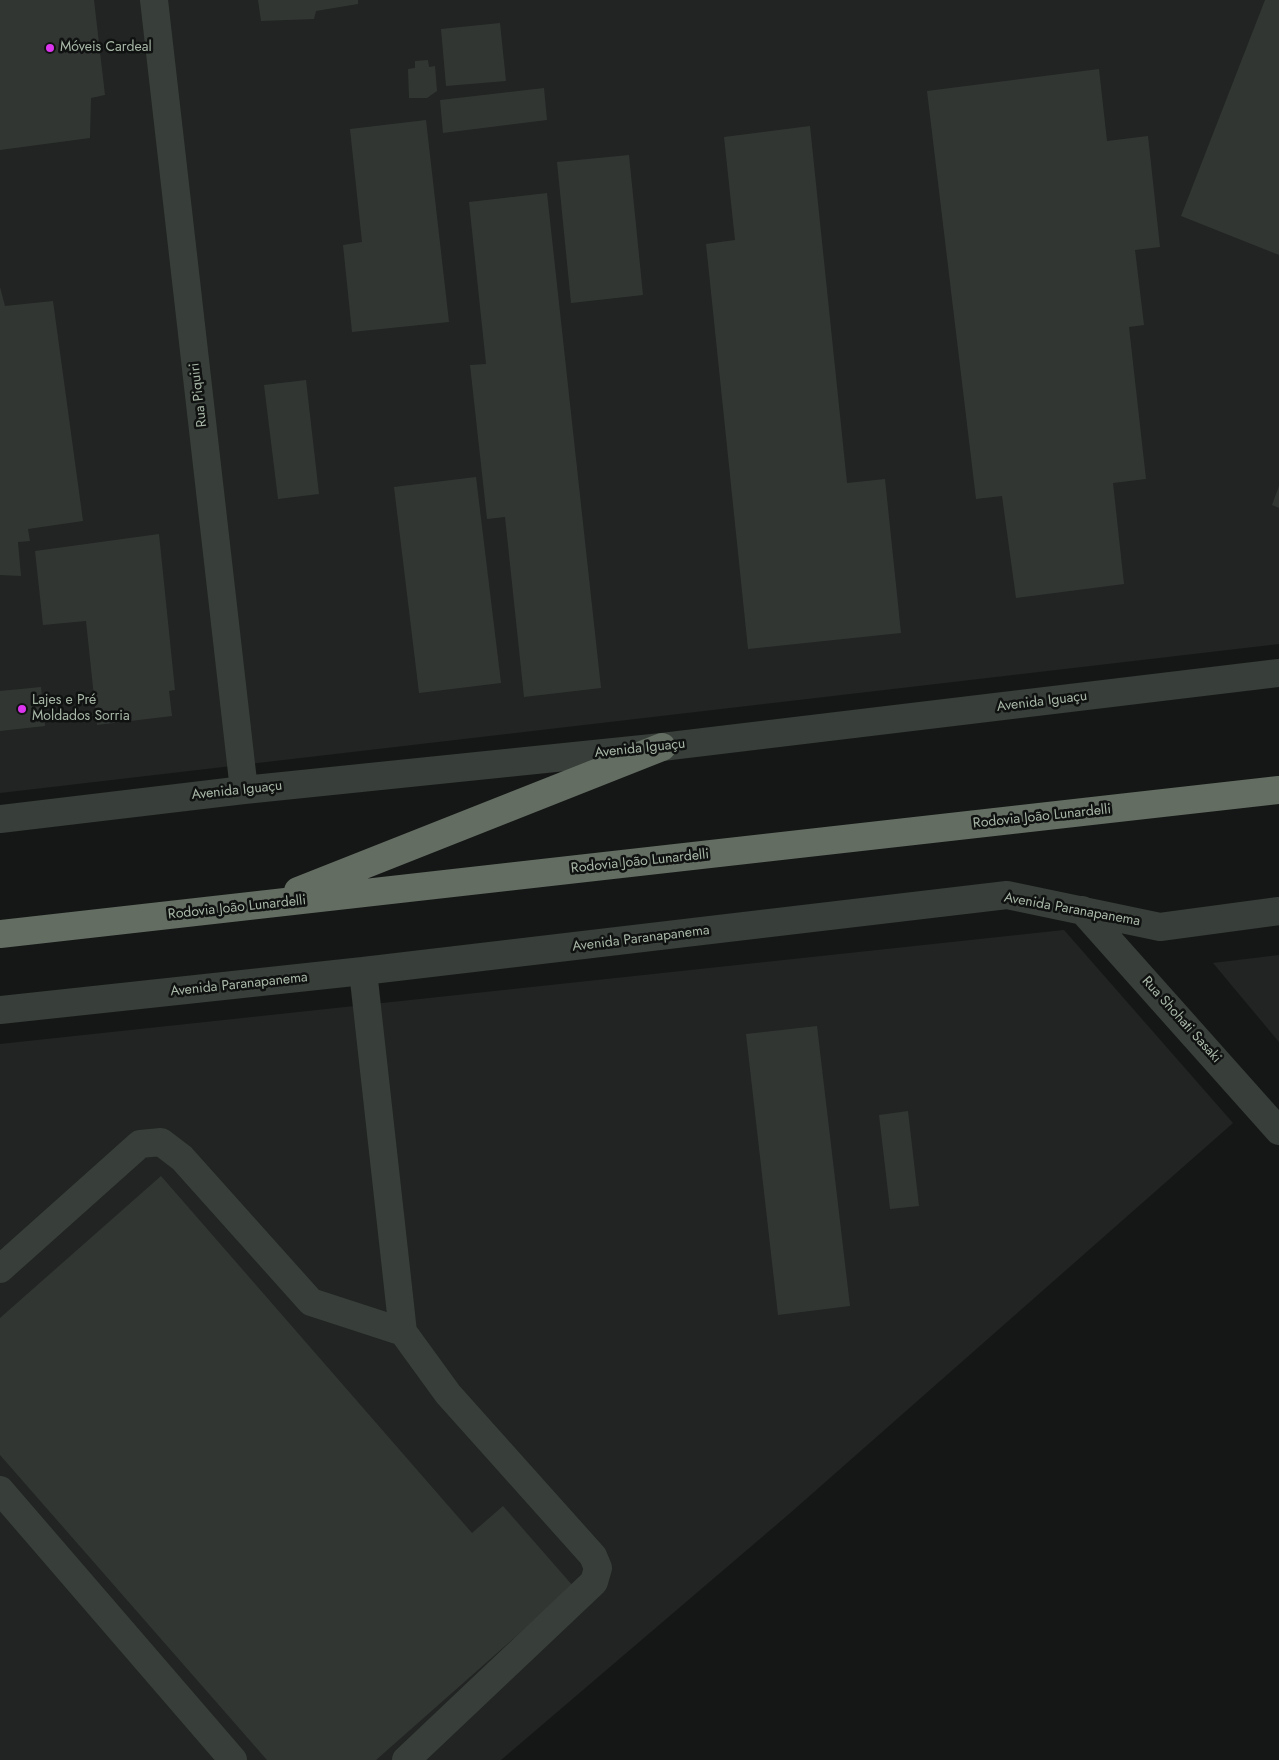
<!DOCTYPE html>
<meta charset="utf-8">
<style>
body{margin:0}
canvas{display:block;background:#151716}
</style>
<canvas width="1279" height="1760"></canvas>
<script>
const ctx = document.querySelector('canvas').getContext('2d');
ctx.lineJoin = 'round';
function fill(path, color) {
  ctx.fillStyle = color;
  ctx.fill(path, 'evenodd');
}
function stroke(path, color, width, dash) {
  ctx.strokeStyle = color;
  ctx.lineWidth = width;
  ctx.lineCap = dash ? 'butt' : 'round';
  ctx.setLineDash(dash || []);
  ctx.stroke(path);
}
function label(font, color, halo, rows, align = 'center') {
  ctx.font = font + ' Jost,sans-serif';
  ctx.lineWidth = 5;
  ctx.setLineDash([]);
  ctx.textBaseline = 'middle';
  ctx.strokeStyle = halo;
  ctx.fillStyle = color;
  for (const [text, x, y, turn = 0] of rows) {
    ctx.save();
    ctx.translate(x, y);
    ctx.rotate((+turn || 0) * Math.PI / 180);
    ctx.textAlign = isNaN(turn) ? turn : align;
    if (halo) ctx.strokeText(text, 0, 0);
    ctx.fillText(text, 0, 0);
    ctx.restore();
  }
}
const built = new Path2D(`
 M0,0H1279V644L0,793Z
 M1064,930L1233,1123L789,1514L501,1760H0V1044Z
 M1279,955V1042L1213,963Z`);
const building = new Path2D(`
 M0,0H94L105,95L91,98L90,138L0,150Z
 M258,0H358V4L316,11L314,19L261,21Z
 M1265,0H1279V255L1181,216Z
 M500,23L506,81L446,86L441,29Z
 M428,60L429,67L435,66L437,91L427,98H409L408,69L415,68V61Z
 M1099,69L1107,141L1148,136L1160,247L1135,250L1144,325L1129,327L1146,479L1113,483L1124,584L1016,598L1002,496L976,499L927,91Z
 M544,88L547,120L443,133L440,100Z
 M426,120L449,322L352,332L343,245L362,242L350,129Z
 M810,126L847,483L885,479L901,633L748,649L706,244L735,240L724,137Z
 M629,155L643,295L571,303L557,162Z
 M547,193L601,688L524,697L505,517L487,519L470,365L486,364L469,202Z
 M0,287L5,306L53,301L83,521L28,529L30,541L18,542L21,576L0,575Z
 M306,380L319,494L278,499L264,385Z
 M476,477L501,683L419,693L394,487Z
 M1279,486V508L1272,505Z
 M159,534L175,690L169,691L172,716L97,725L86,621L43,625L35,551Z
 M41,687L45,726L0,731V691Z
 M817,1026L850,1306L778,1315L746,1034Z
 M908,1111L919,1206L890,1209L879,1115Z
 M161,1176L472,1533L503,1506L573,1586L376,1760H267L0,1455V1318Z`);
const minor = new Path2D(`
 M154,0L244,790
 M0,819L244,790L662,747L1279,673
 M1082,910L1279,1131
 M363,971L403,1332L448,1394L593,1556L598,1568L594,1582L406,1760
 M0,1010L363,971L1007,895L1160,927L1279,911
 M0,1269L140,1144L161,1142L182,1158L311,1302L403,1332
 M0,1490L233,1760`);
const highway = new Path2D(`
 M298,891L662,747
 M0,934L1279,790`);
const markers = [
 [50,48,5,"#dd35ef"],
 [22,709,5,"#dd35ef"]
];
const poiNames = [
 ["Móveis Cardeal",60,48],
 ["Lajes e Pré",32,701],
 ["Moldados Sorria",32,717]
];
const streetNames = [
 ["Rua Piquiri",199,395,-97],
 ["Avenida Iguaçu",1042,702,-7],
 ["Avenida Iguaçu",640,749,-6],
 ["Avenida Iguaçu",237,791,-6],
 ["Rodovia João Lunardelli",1042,817,-6],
 ["Rodovia João Lunardelli",640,862,-6],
 ["Rodovia João Lunardelli",237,908,-6],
 ["Avenida Paranapanema",1072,910,10],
 ["Avenida Paranapanema",641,939,-7],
 ["Avenida Paranapanema",239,985,-6],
 ["Rua Shohati Sasaki",1181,1020,48]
];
fill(built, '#212422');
fill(building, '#323633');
stroke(minor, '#383e39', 28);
stroke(highway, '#636d62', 28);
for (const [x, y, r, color] of markers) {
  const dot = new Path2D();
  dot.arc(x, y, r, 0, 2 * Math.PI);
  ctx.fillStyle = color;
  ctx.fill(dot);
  stroke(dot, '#101211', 2);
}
label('14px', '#a8b7a7', '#101211', poiNames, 'left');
label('14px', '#a8b7a7', '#101211', streetNames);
</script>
